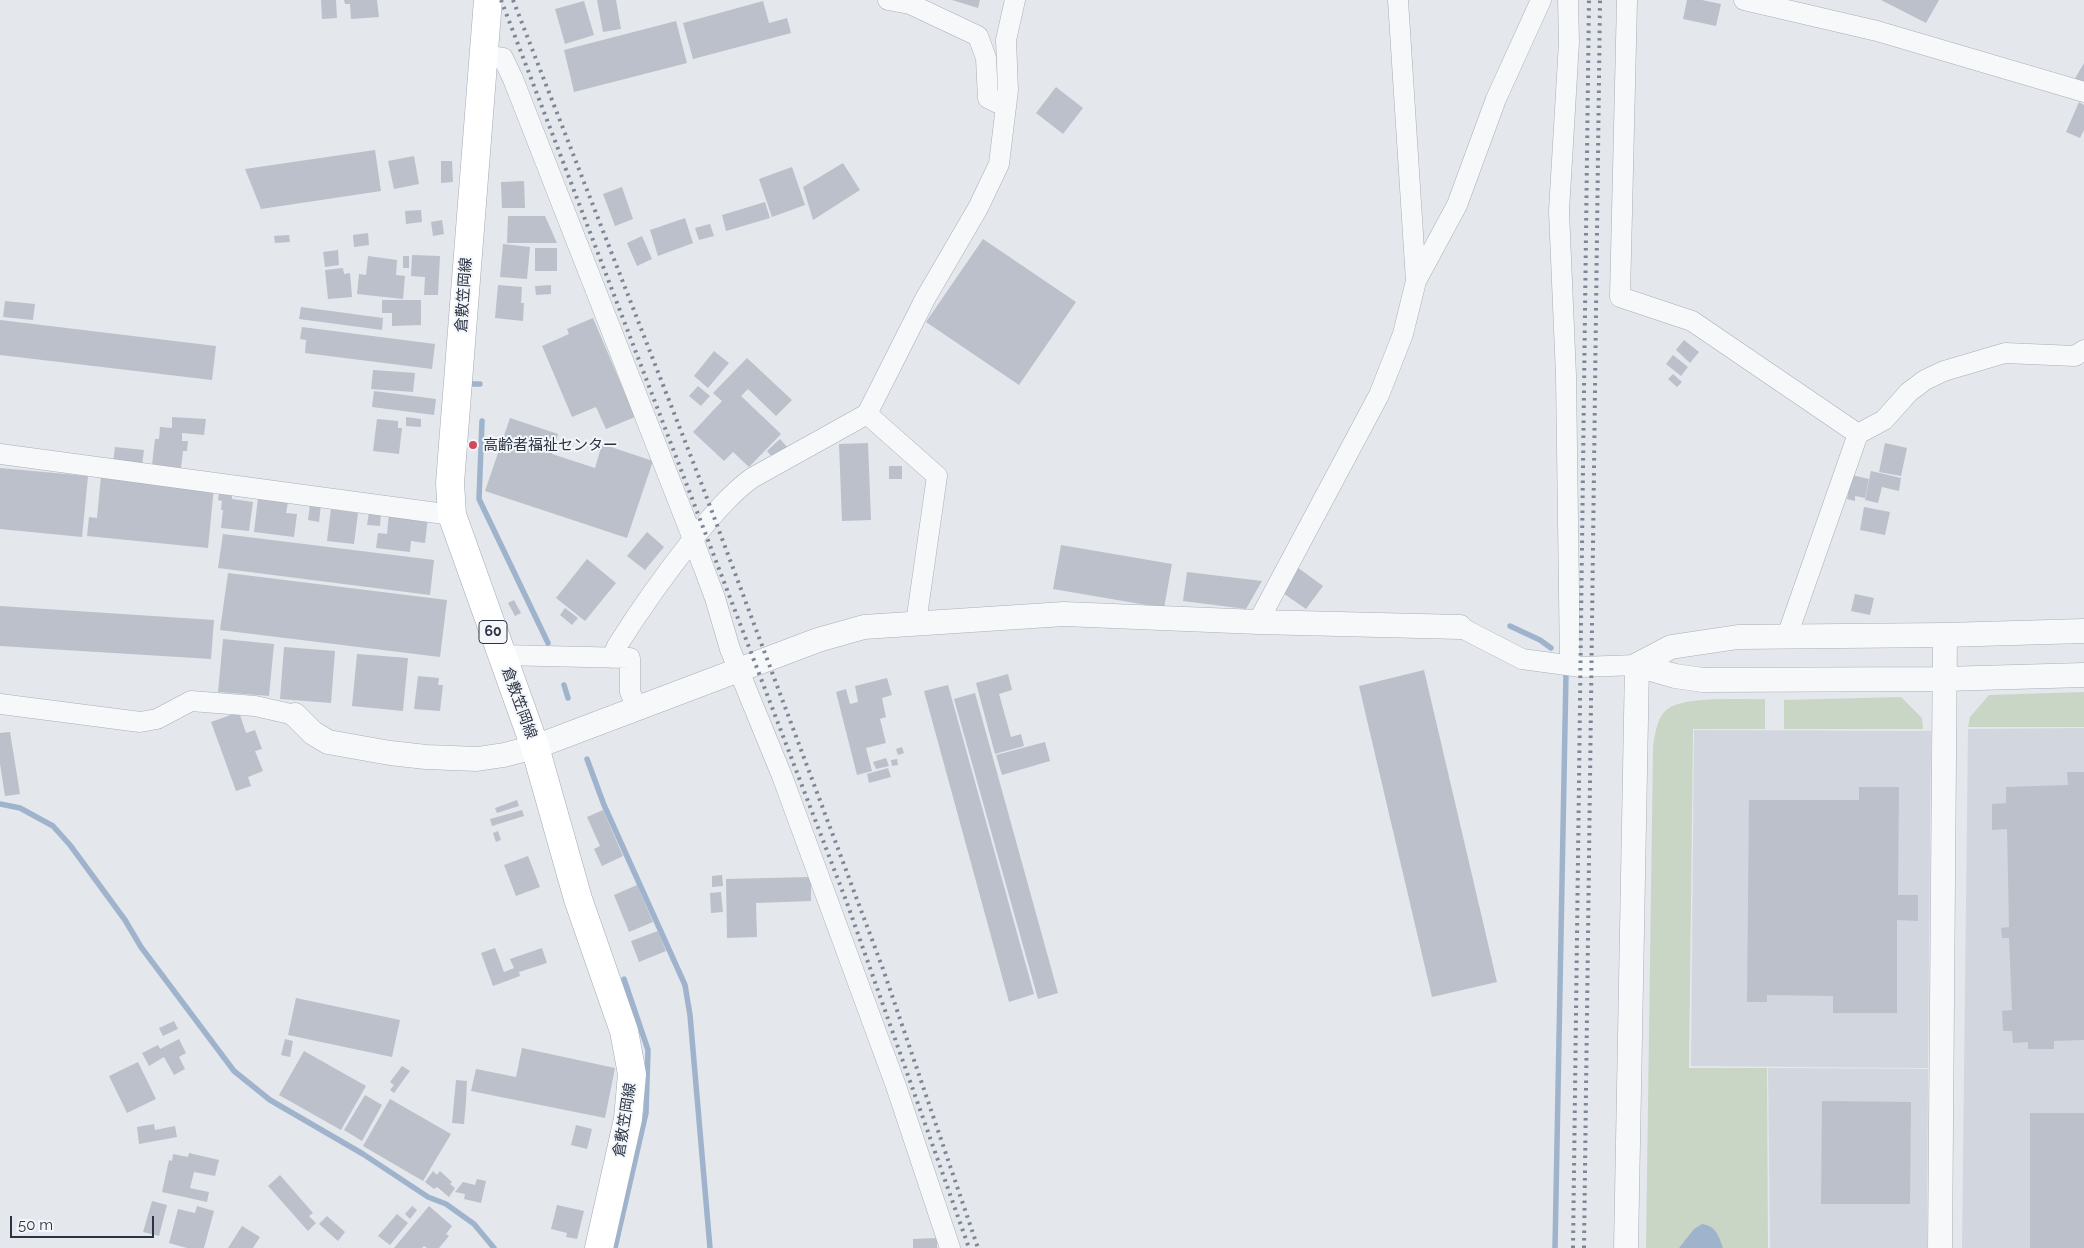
<!DOCTYPE html>
<meta charset="utf-8">
<style>
body{margin:0}
#map{position:relative;width:2084px;height:1248px;overflow:hidden;background:#e4e7ec;font-family:Raleway,sans-serif}
canvas{display:block}
.scale{position:absolute;left:10px;top:1216px;width:144px;height:22px;box-sizing:border-box;border:2px solid #2b3445;border-top:0;padding-left:6px;font-size:15px;line-height:18px;white-space:nowrap;color:#2b3445;-webkit-text-stroke:4px #f4f6f9;paint-order:stroke}
</style>
<div id="map">
<canvas width="2084" height="1248"></canvas>
<div class="scale">50 m</div>
</div>
<script>
const ctx = document.querySelector('canvas').getContext('2d');
ctx.lineJoin = 'round';
function fill(path, color) {
  ctx.fillStyle = color;
  ctx.fill(path, 'evenodd');
}
function stroke(path, color, width, dash) {
  ctx.strokeStyle = color;
  ctx.lineWidth = width;
  ctx.lineCap = dash ? 'butt' : 'round';
  ctx.setLineDash(dash || []);
  ctx.stroke(path);
}
function label(font, color, halo, rows, align = 'center') {
  ctx.font = font + ' Raleway,"Noto Sans JP",sans-serif';
  ctx.lineWidth = 4;
  ctx.setLineDash([]);
  ctx.textBaseline = 'middle';
  ctx.strokeStyle = halo;
  ctx.fillStyle = color;
  for (const [text, x, y, turn = 0] of rows) {
    ctx.save();
    ctx.translate(x, y);
    ctx.rotate((+turn || 0) * Math.PI / 180);
    ctx.textAlign = isNaN(turn) ? turn : align;
    if (halo) ctx.strokeText(text, 0, 0);
    ctx.fillText(text, 0, 0);
    ctx.restore();
  }
}
const built = new Path2D(`
 M2084,728V1248H1962L1968,729Z
 M1694,730L1931,731L1928,1068L1691,1066Z
 M1768,1068L1928,1069L1927,1248H1770Z`);
const green = new Path2D(`
 M2084,692V727H1968L1970,717L1989,695Z
 M1901,697L1922,718L1923,729H1784V700Z
 M1765,699V729H1693L1689,1068H1767L1768,1248H1646L1653,747C1655,735 1657,715 1669,708C1690,696 1740,700 1765,699Z`);
const water = new Path2D(`
 M1702,1224C1716,1226 1719,1236 1723,1248H1679L1694,1229Z`);
const stream = new Path2D(`
 M471,384H480
 M482,421L479,499L548,643
 M1510,626L1540,640L1551,648
 M564,685L568,698
 M587,759L604,805L685,985L690,1015L710,1248
 M0,804L20,808L53,826L70,845L125,920L141,947L234,1071L270,1100L363,1154L428,1197L446,1204L474,1224L494,1248
 M615,1248L646,1113L648,1050L624,979
 M1555,1248L1566,673`);
const building = new Path2D(`
 M321,0H336L337,18L322,19Z
 M344,0H377L379,17L351,19L350,4H345Z
 M597,0H616L621,29L603,32Z
 M952,0H980L978,8Z
 M1687,0H1702L1721,4L1716,26L1683,19Z
 M1881,0H1939L1926,23Z
 M584,1L594,35L565,44L555,9Z
 M763,1L769,23L787,18L791,33L693,59L683,23Z
 M676,21L687,63L574,92L564,50Z
 M2084,63V85L2073,82Z
 M1056,87L1083,108L1063,134L1036,113Z
 M2079,102L2084,105V130L2080,138L2066,132Z
 M375,150L381,191L261,209L245,169Z
 M414,156L419,184L394,189L388,161Z
 M441,161H452L453,182L441,183Z
 M843,163L860,190L813,220L803,187Z
 M792,167L805,205L772,217L759,179Z
 M524,181L525,208H502L501,182Z
 M622,187L633,219L615,226L603,194Z
 M765,202L770,218L726,231L722,215Z
 M421,210L422,222L406,224L405,211Z
 M508,216H545L557,243H507Z
 M685,218L693,243L658,256L650,230Z
 M442,220L444,234L433,236L431,222Z
 M710,224L714,236L699,240L695,228Z
 M368,233L369,245L354,247L353,235Z
 M289,235L290,242L275,243L274,236Z
 M642,236L652,259L637,266L627,243Z
 M983,239L1076,302L1019,385L926,322Z
 M503,244L530,247L527,279L500,277Z
 M535,248H557V271H535Z
 M338,250L339,265L325,267L323,252Z
 M412,255L440,256L438,295H424L425,277L411,276Z
 M368,256L397,260L396,275L405,276L403,299L357,294L359,274L366,275Z
 M403,256H409V268H403Z
 M343,268L344,274L350,273L352,297L328,299L325,270Z
 M498,285L522,287L521,303H524L523,321L495,318Z
 M551,285V294L536,295L535,286Z
 M382,300H421V325L392,326V313H382Z
 M5,301L35,304L33,320L3,317Z
 M301,307L383,318L382,330L299,319Z
 M593,318L635,417L606,429L596,407L572,417L542,346L569,334L567,329Z
 M0,320L216,346L212,380L0,355Z
 M302,327L435,344L432,369L305,353L306,340L300,339Z
 M1684,340L1699,352L1690,363L1676,350Z
 M714,351L729,363L708,388L694,376Z
 M1673,355L1688,367L1681,376L1666,364Z
 M747,358L792,400L776,416L748,389L741,396L781,434L749,467L733,452L724,461L693,432L722,401L713,393Z
 M373,370L415,373L413,392L371,389Z
 M1673,374L1682,382L1677,387L1668,379Z
 M698,386L710,396L701,406L689,396Z
 M374,391L436,399L434,415L372,407Z
 M172,417L206,419L204,435L182,433V441H188L187,451H183L181,468L152,465L155,439H159L160,427L172,428Z
 M406,417L421,419V427L406,426Z
 M510,418L558,434L552,454L595,468L602,444L653,461L627,538L485,491Z
 M377,419L398,421V428H402L399,454L373,451Z
 M780,439L788,448L775,460L767,451Z
 M868,443L871,520L842,521L839,444Z
 M1885,443L1907,448L1901,476L1879,472Z
 M115,447L144,450L142,466L113,463Z
 M889,466H902V479H889Z
 M0,468L88,476L82,537L0,529Z
 M1871,471L1901,478L1899,491L1882,487L1878,503L1865,500Z
 M1852,475L1869,479L1865,498L1855,496V501L1847,499Z
 M101,476L214,487L208,548L87,536L89,517L97,518Z
 M219,493L232,495V499L253,502L249,531L221,528L223,510H221L222,501L218,500Z
 M258,498L288,502L286,513L297,514L294,537L254,532Z
 M310,504L321,505L319,522L308,520Z
 M1864,507L1890,512L1885,535L1860,530Z
 M331,509L358,513L354,544L327,541Z
 M369,512L381,513L380,526L367,525Z
 M389,512L428,517L425,543L411,541L410,552L376,548L378,533L387,534Z
 M647,532L664,547L645,570L627,556Z
 M223,534L434,560L430,595L218,568Z
 M1061,545L1172,564L1164,608L1053,589Z
 M587,559L616,583L585,621L556,598Z
 M1297,567L1323,586L1306,609L1280,591Z
 M1187,572L1262,581L1246,609L1183,601Z
 M228,573L447,600L440,657L220,630Z
 M1855,594L1874,598L1870,615L1851,611Z
 M514,600L521,613L515,616L508,603Z
 M0,606L214,620L211,659L0,646Z
 M565,608L578,618L572,625L560,615Z
 M223,639L274,644L269,696L218,692Z
 M284,647L335,651L331,703L280,699Z
 M357,654L408,658L403,711L352,706Z
 M1424,670L1497,982L1432,997L1359,686Z
 M1008,674L1012,690L999,694L1011,737L1021,734L1024,746L995,754L976,683Z
 M418,676L439,678L438,685H443L440,711L414,709Z
 M887,678L892,695L882,698L886,717L880,719L886,743L866,748L872,771L857,775L836,692L846,689L850,704L858,702L855,686Z
 M948,685L1034,994L1009,1002L924,691Z
 M975,693L1058,993L1038,999L954,699Z
 M239,712L246,733L255,730L262,749L255,751L263,771L248,777L251,786L236,791L211,722Z
 M10,732L20,794L5,796L0,764V733Z
 M1045,742L1050,761L1002,775L996,755Z
 M902,747L904,753L898,755L896,749Z
 M886,758L889,766L876,769L873,762Z
 M897,759L898,765L892,766L891,760Z
 M888,768L891,777L869,783L867,774Z
 M2067,772H2084V1040L2054,1041V1049H2028V1042L2013,1043L2012,1031H2003L2002,1011L2012,1010L2009,938H2002L2001,928L2009,927L2007,829L1992,830V804L2006,803V787L2068,785Z
 M1859,787H1899L1898,895H1918V921L1897,920V1013H1833V996L1767,995V1002H1747L1749,800H1859Z
 M517,800L519,806L497,813L495,808Z
 M522,810L524,816L492,826L490,819Z
 M603,810L623,856L602,866L594,849L600,846L587,817Z
 M498,831L501,840L496,842L493,833Z
 M528,856L540,887L516,896L504,865Z
 M722,875L723,886L712,887V876Z
 M811,877V901L756,903L757,937L727,938L726,879Z
 M637,885L653,922L629,932L614,895Z
 M721,892L723,912L711,913L710,893Z
 M658,931L666,951L639,962L631,941Z
 M495,948L504,972L514,968L510,959L542,948L547,963L519,972L520,976L493,986L481,953Z
 M296,998L400,1020L392,1057L288,1035Z
 M174,1021L178,1029L163,1036L159,1028Z
 M179,1039L186,1053L179,1057L185,1069L174,1075L164,1057L149,1066L142,1053L158,1045L160,1049Z
 M285,1039L293,1041L290,1057L281,1055Z
 M522,1048L615,1068L605,1118L471,1091L476,1069L516,1077Z
 M304,1051L366,1086L341,1130L279,1095Z
 M138,1062L156,1099L127,1113L109,1076Z
 M402,1066L410,1071L394,1093L390,1090L394,1085L390,1082Z
 M456,1080L467,1081L466,1101L456,1100L466,1101L464,1124L452,1123Z
 M365,1095L382,1105L362,1141L344,1130Z
 M390,1099L451,1134L423,1181L363,1146Z
 M1822,1101L1911,1102L1910,1204H1821Z
 M2030,1113H2084V1248H2030Z
 M154,1124L155,1130L175,1126L177,1137L139,1144L137,1127Z
 M576,1125L592,1129L587,1149L571,1145Z
 M189,1153L219,1160L215,1176L194,1172L190,1188L209,1192L207,1202L162,1192L169,1160L172,1161L173,1154L188,1157Z
 M433,1171L437,1175L440,1171L452,1182L450,1184L455,1188L449,1197L437,1187L434,1189L425,1182Z
 M280,1175L313,1213L309,1216L316,1223L308,1231L268,1186Z
 M477,1179L486,1181L481,1203L464,1199L465,1194L455,1192L463,1182L475,1185Z
 M152,1201L167,1205L159,1236L143,1232Z
 M557,1205L584,1211L577,1239L566,1237L567,1233L551,1229Z
 M197,1206L214,1211L204,1248H187L169,1243L178,1209L195,1213Z
 M412,1206L417,1210L410,1219L405,1214Z
 M429,1206L452,1226L446,1234L449,1236L439,1248H427L424,1246L422,1248H394Z
 M397,1214L408,1223L390,1245L378,1236Z
 M327,1216L345,1232L338,1241L319,1224Z
 M242,1226L260,1237L253,1248H228Z
 M937,1238V1248H913V1239Z`);
const minor = new Path2D(`
 M888,0L910,4L978,36L986,58L988,98L1006,107
 M1568,0L1569,42L1559,211L1566,376L1570,665
 M1627,0L1620,297L1692,321L1858,434L1884,420L1909,392L1925,380L1944,371L2005,353L2075,356L2084,350
 M1744,0L1877,31L2084,92
 M483,55L503,58L513,79L693,539L715,598L730,649L782,776L896,1086L950,1248
 M1416,281L1457,205L1496,99L1541,0
 M867,414L937,476L916,623
 M0,454L452,515
 M1258,622L1379,395L1403,334L1416,281L1398,0
 M1460,627L1522,659L1581,667L1637,665
 M1787,636L1858,434
 M501,655L630,658V692L637,708
 M612,658L617,646C641,608 666,573 693,539C712,516 729,495 752,478L867,414L925,299L978,208L999,164L1008,90L1006,40L1015,0
 M0,704L140,722L157,719L191,701L255,706L295,715`);
const tertiary = new Path2D(`
 M1637,665L1671,647L1738,637L1945,635L2084,631
 M1637,665L1675,676L1703,680L1944,679L2084,675
 M295,715L313,733L328,742L390,753L426,757L477,759L504,755L535,747L818,640L864,627L1064,614L1258,622L1460,627
 M1626,1248L1637,665
 M1940,1248L1945,635`);
const primary = new Path2D(`
 M488,0L450,483L452,515L535,747L578,899L624,1031L632,1074L628,1119L599,1248`);
const rail = new Path2D(`
 M501,0L847,903L969,1248
 M513,0L702,485L883,969L978,1248
 M1573,1248L1589,0
 M1584,1248L1600,0`);
const markers = [
 [473,445,5,"#d1495b"]
];
const shields = [
 [493,632,28]
];
const shieldNames = [
 ["60",493,632]
];
const streetNames = [
 ["倉敷笠岡線",464,295,-86],
 ["倉敷笠岡線",519,703,70],
 ["倉敷笠岡線",625,1120,-81]
];
const poiNames = [
 ["高齢者福祉センター",483,445]
];
fill(built, '#d2d6de');
fill(green, '#c9d6c5');
fill(water, '#9fb4cc');
stroke(stream, '#9fb4cc', 5.5);
fill(building, '#bbc0ca');
stroke(minor, '#a9aeb7', 21);
stroke(tertiary, '#a9aeb7', 25);
stroke(primary, '#a3abb8', 29);
stroke(minor, '#f7f8fa', 20);
stroke(tertiary, '#f7f8fa', 24);
stroke(primary, '#fff', 28);
stroke(rail, '#7d8696', 4, [2.5, 5]);
for (const [x, y, r, color] of markers) {
  const dot = new Path2D();
  dot.arc(x, y, r, 0, 2 * Math.PI);
  ctx.fillStyle = color;
  ctx.fill(dot);
  stroke(dot, '#f4f6f9', 2);
}
for (const [x, y, w] of shields) {
  const box = new Path2D();
  box.roundRect(x - w / 2, y - 11.5, w, 23, 4);
  ctx.fillStyle = '#f4f6f9';
  ctx.fill(box);
  stroke(box, '#2b3445', 1);
}
label('bold 14px', '#2b3445', null, shieldNames);
label('15px', '#2b3445', '#f4f6f9', streetNames);
label('15px', '#2b3445', '#f4f6f9', poiNames, 'left');
</script>
